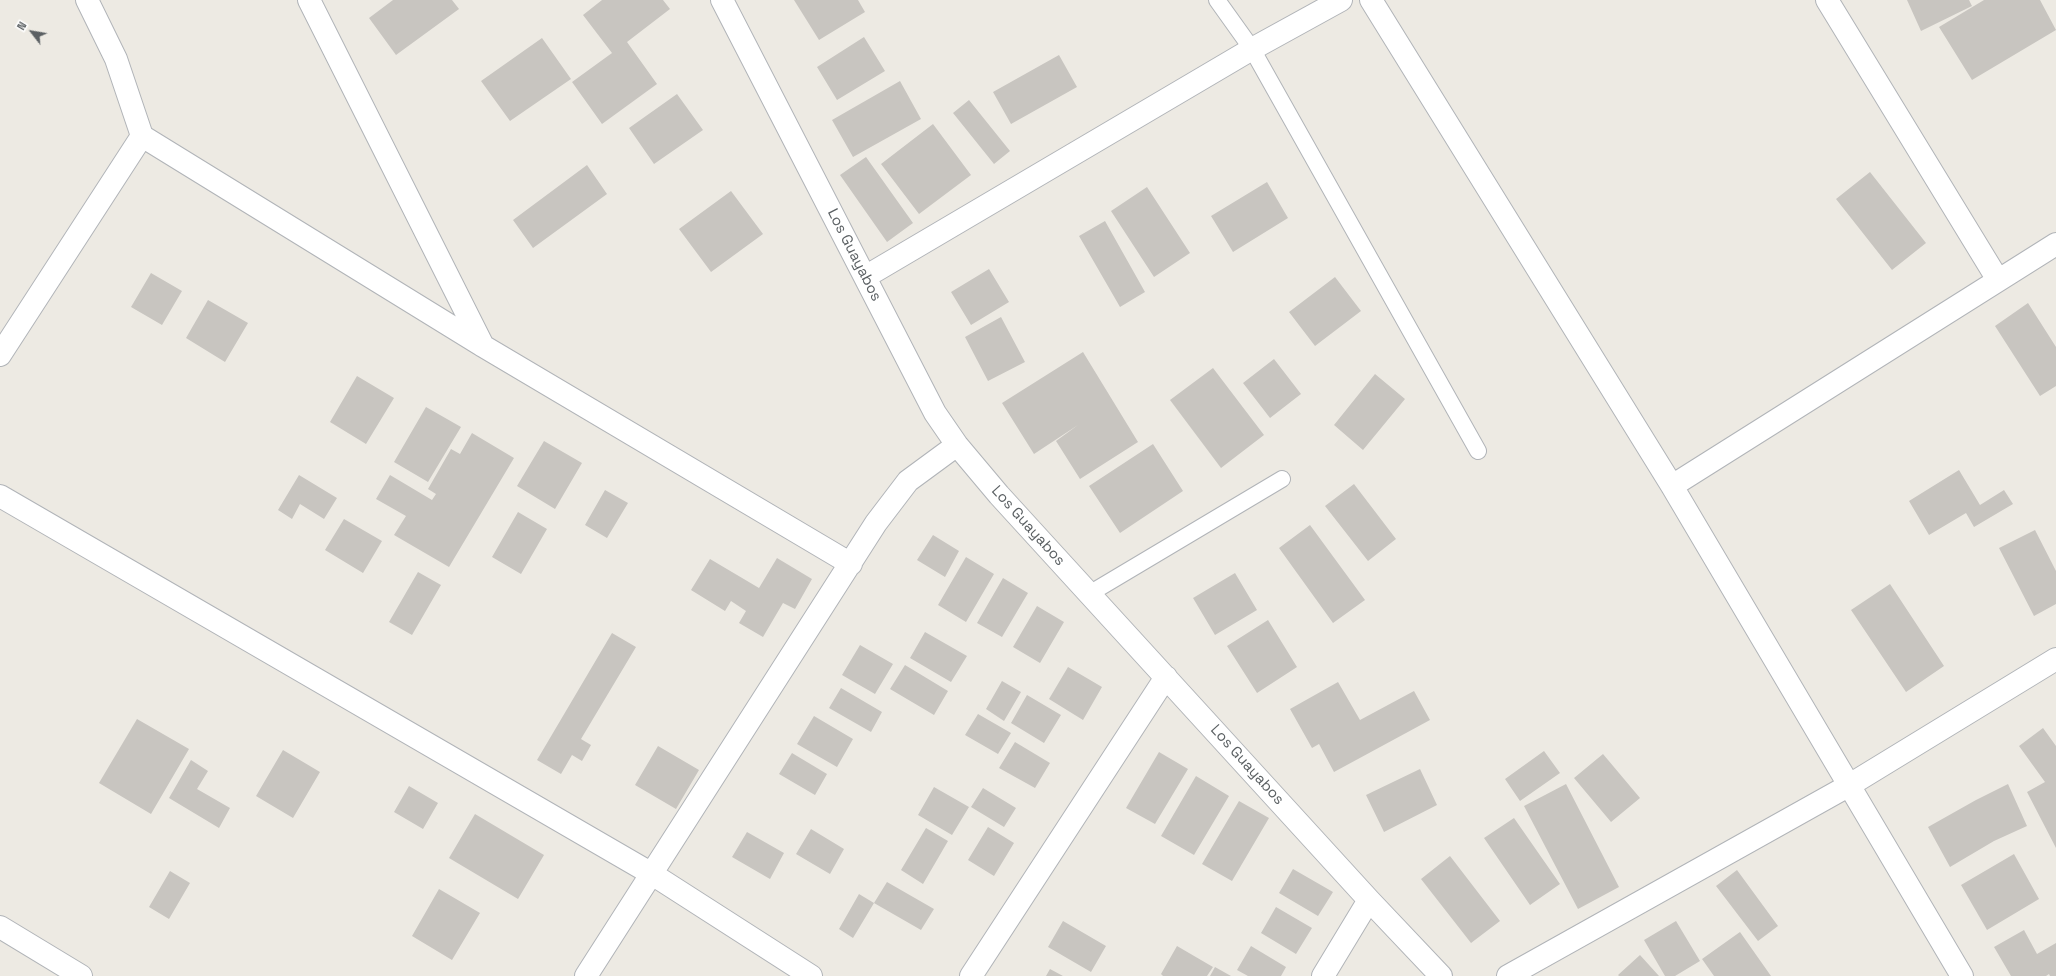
<!DOCTYPE html>
<style>
body{margin:0}
#map{position:relative;width:2056px;height:976px;overflow:hidden;background:#edeae3;font-family:"Space Grotesk",sans-serif}
canvas{display:block}
.north{position:absolute;left:12px;top:12px;width:40px;height:40px;-webkit-text-stroke:3px #fff;paint-order:stroke;rotate:301deg;font-size:11px;font-weight:700;line-height:16px;text-align:center;color:#5b6063}
.north::after{content:'';display:block;margin:auto;width:14px;height:18px;background:#5b6063;clip-path:polygon(50% 0,100% 100%,50% 72%,0 100%)}
</style>
<div id="map">
<canvas width="2056" height="976"></canvas>
<div class="north">N</div>
</div>
<script>
const ctx = document.querySelector('canvas').getContext('2d');
ctx.lineJoin = 'round';
function fill(path, color) {
  ctx.fillStyle = color;
  ctx.fill(path, 'evenodd');
}
function stroke(path, color, width, dash) {
  ctx.strokeStyle = color;
  ctx.lineWidth = width;
  ctx.lineCap = dash ? 'butt' : 'round';
  ctx.setLineDash(dash || []);
  ctx.stroke(path);
}
function label(font, color, halo, rows, align = 'center') {
  ctx.font = font + ' "Space Grotesk",sans-serif';
  ctx.lineWidth = 3;
  ctx.setLineDash([]);
  ctx.textBaseline = 'middle';
  ctx.strokeStyle = halo;
  ctx.fillStyle = color;
  for (const [text, x, y, turn = 0] of rows) {
    ctx.save();
    ctx.translate(x, y);
    ctx.rotate((+turn || 0) * Math.PI / 180);
    ctx.textAlign = isNaN(turn) ? turn : align;
    if (halo) ctx.strokeText(text, 0, 0);
    ctx.fillText(text, 0, 0);
    ctx.restore();
  }
}
const building = new Path2D(`
 M393,0H452L459,9L396,55L369,18Z
 M602,0H663L670,9L627,42L657,84L602,124L572,82L612,53L583,15Z
 M794,0H858L865,12L819,40Z
 M1907,0H1969L1972,6L1921,31Z
 M1984,0H2040L2056,30L1972,80L1939,27Z
 M864,37L885,71L837,100L817,67Z
 M542,38L571,79L510,121L481,81Z
 M1059,55L1077,87L1011,124L993,92Z
 M900,81L921,119L853,157L832,120Z
 M677,94L703,130L654,164L629,128Z
 M969,100L1010,151L994,164L953,113Z
 M933,124L971,175L919,214L881,164Z
 M866,157L913,223L887,242L840,175Z
 M587,165L607,194L533,248L513,220Z
 M1870,172L1926,243L1892,270L1836,199Z
 M1267,182L1288,218L1233,252L1211,216Z
 M1147,187L1190,253L1154,277L1111,211Z
 M731,191L763,234L711,272L679,229Z
 M1105,221L1145,292L1120,307L1079,236Z
 M989,269L1009,302L971,325L951,292Z
 M151,273L182,291L162,325L131,307Z
 M1335,277L1361,311L1315,346L1289,312Z
 M208,300L248,323L225,362L186,338Z
 M2028,303L2056,347V386L2040,396L1995,326Z
 M1001,317L1025,362L988,381L965,337Z
 M1083,352L1138,442L1080,479L1056,441L1078,425L1034,454L1002,403Z
 M1274,359L1301,394L1270,418L1243,383Z
 M1213,368L1264,435L1221,468L1170,400Z
 M1375,374L1405,399L1363,450L1334,425Z
 M357,376L394,398L366,444L330,422Z
 M426,407L461,427L428,482L394,462Z
 M472,433L514,458L449,567L394,535L406,516L376,499L390,475L432,500L436,494L428,489L451,449L460,454Z
 M544,441L582,463L555,509L517,486Z
 M1153,444L1183,491L1120,533L1089,486Z
 M1959,470L1980,505L2004,490L2013,504L1974,527L1966,513L1929,535L1909,501Z
 M299,475L337,498L324,519L300,504L292,519L278,510Z
 M1354,484L1396,539L1368,561L1325,506Z
 M605,490L628,503L607,538L585,525Z
 M518,512L547,529L521,574L492,557Z
 M344,519L382,541L363,573L325,550Z
 M1310,525L1365,600L1333,623L1279,548Z
 M2035,530L2056,571V604L2034,616L1999,548Z
 M933,535L959,551L945,577L917,560Z
 M966,557L994,574L966,622L938,605Z
 M777,558L812,579L795,609L783,603L763,637L739,623L746,611L731,601L725,611L691,590L710,559L759,588Z
 M418,572L441,585L412,635L389,622Z
 M1235,573L1257,610L1215,635L1193,598Z
 M1003,578L1028,593L1002,637L977,623Z
 M1890,584L1944,666L1906,692L1851,610Z
 M1037,606L1064,622L1040,663L1013,647Z
 M1268,620L1297,667L1257,693L1227,646Z
 M925,632L967,656L951,682L910,658Z
 M612,633L636,647L581,739L591,745L582,761L572,755L561,774L537,760Z
 M860,645L893,664L875,694L842,675Z
 M905,665L948,691L934,715L890,689Z
 M1068,667L1102,687L1083,720L1049,699Z
 M1002,681L1021,692L1004,721L986,709Z
 M1338,682L1360,720L1414,691L1430,720L1334,772L1319,744L1312,748L1290,709Z
 M841,688L882,712L871,732L829,708Z
 M1027,695L1061,715L1044,743L1011,723Z
 M978,714L1011,733L998,754L965,735Z
 M814,716L853,739L837,767L797,744Z
 M137,719L189,749L151,814L99,783Z
 M2043,728L2056,746V848L2027,792L2045,782L2019,746Z
 M1015,742L1050,763L1035,788L999,768Z
 M658,746L699,770L676,809L635,785Z
 M283,750L320,772L293,818L256,796Z
 M1544,751L1560,773L1520,801L1505,779Z
 M1159,752L1188,769L1155,824L1126,808Z
 M792,753L827,774L815,795L779,774Z
 M1603,754L1640,798L1611,822L1574,778Z
 M191,760L208,771L197,789L230,808L219,828L169,798Z
 M1420,769L1437,805L1384,832L1366,795Z
 M1196,776L1229,796L1194,855L1161,836Z
 M1566,784L1619,887L1578,909L1524,806Z
 M2008,784L2027,826L1994,841L1950,867L1928,827L1976,800Z
 M409,786L438,803L423,829L394,812Z
 M934,787L969,807L952,835L918,815Z
 M983,788L1016,808L1004,827L971,807Z
 M1239,801L1269,818L1232,881L1202,864Z
 M475,814L544,855L518,899L449,858Z
 M1514,818L1560,884L1530,905L1484,838Z
 M988,827L1014,843L994,876L968,860Z
 M926,828L948,841L923,884L901,870Z
 M811,829L844,849L830,874L796,854Z
 M747,832L784,853L770,879L732,857Z
 M2014,854L2039,899L1987,930L1961,885Z
 M1450,856L1500,921L1471,943L1421,879Z
 M1293,869L1333,892L1318,916L1279,893Z
 M1737,870L1778,926L1758,941L1716,886Z
 M170,871L190,883L169,919L149,907Z
 M887,882L934,909L921,930L874,903L853,938L839,929L859,894L874,903Z
 M439,889L480,913L452,960L412,936Z
 M1276,907L1312,928L1296,954L1261,933Z
 M1063,921L1106,946L1091,972L1048,947Z
 M1676,921L1700,961L1675,976H1665L1644,940Z
 M2024,930L2037,954L2056,943V976H2050L2049,974L2046,976H2011L1994,947Z
 M1740,932L1771,976H1714L1702,959Z
 M1177,946L1213,967L1207,976H1163L1161,974Z
 M1251,946L1286,967L1281,976H1248L1237,970Z
 M1640,955L1659,976H1619L1618,975Z
 M1215,967L1231,976H1210Z
 M1050,969L1063,976H1046Z`);
const service = new Path2D(`
 M1217,0L1252,49L1478,451
 M1089,594L1282,479`);
const minor = new Path2D(`
 M87,0L116,59L142,136L483,346L851,564
 M309,0L483,346
 M722,0L935,413L957,445L999,495L1369,900L1441,976
 M1371,0L1672,486L1962,976
 M1827,0L1998,280
 M865,277L1252,49L1341,0
 M0,355L142,136
 M1672,486L2056,244
 M0,496L652,874L811,976
 M0,927L81,976
 M586,976L876,523L908,481L957,445
 M971,976L1166,677
 M1323,976L1369,900
 M1508,976L1848,786L2056,659`);
const streetNames = [
 ["Los Guayabos",854,255,63],
 ["Los Guayabos",1028,526,48],
 ["Los Guayabos",1247,765,48]
];
fill(building, '#c8c5c0');
stroke(service, '#b1b4b8', 18);
stroke(minor, '#b1b4b8', 24);
stroke(service, '#fff', 16);
stroke(minor, '#fff', 22);
label('15px', '#5b6063', '#fff', streetNames);
</script>
